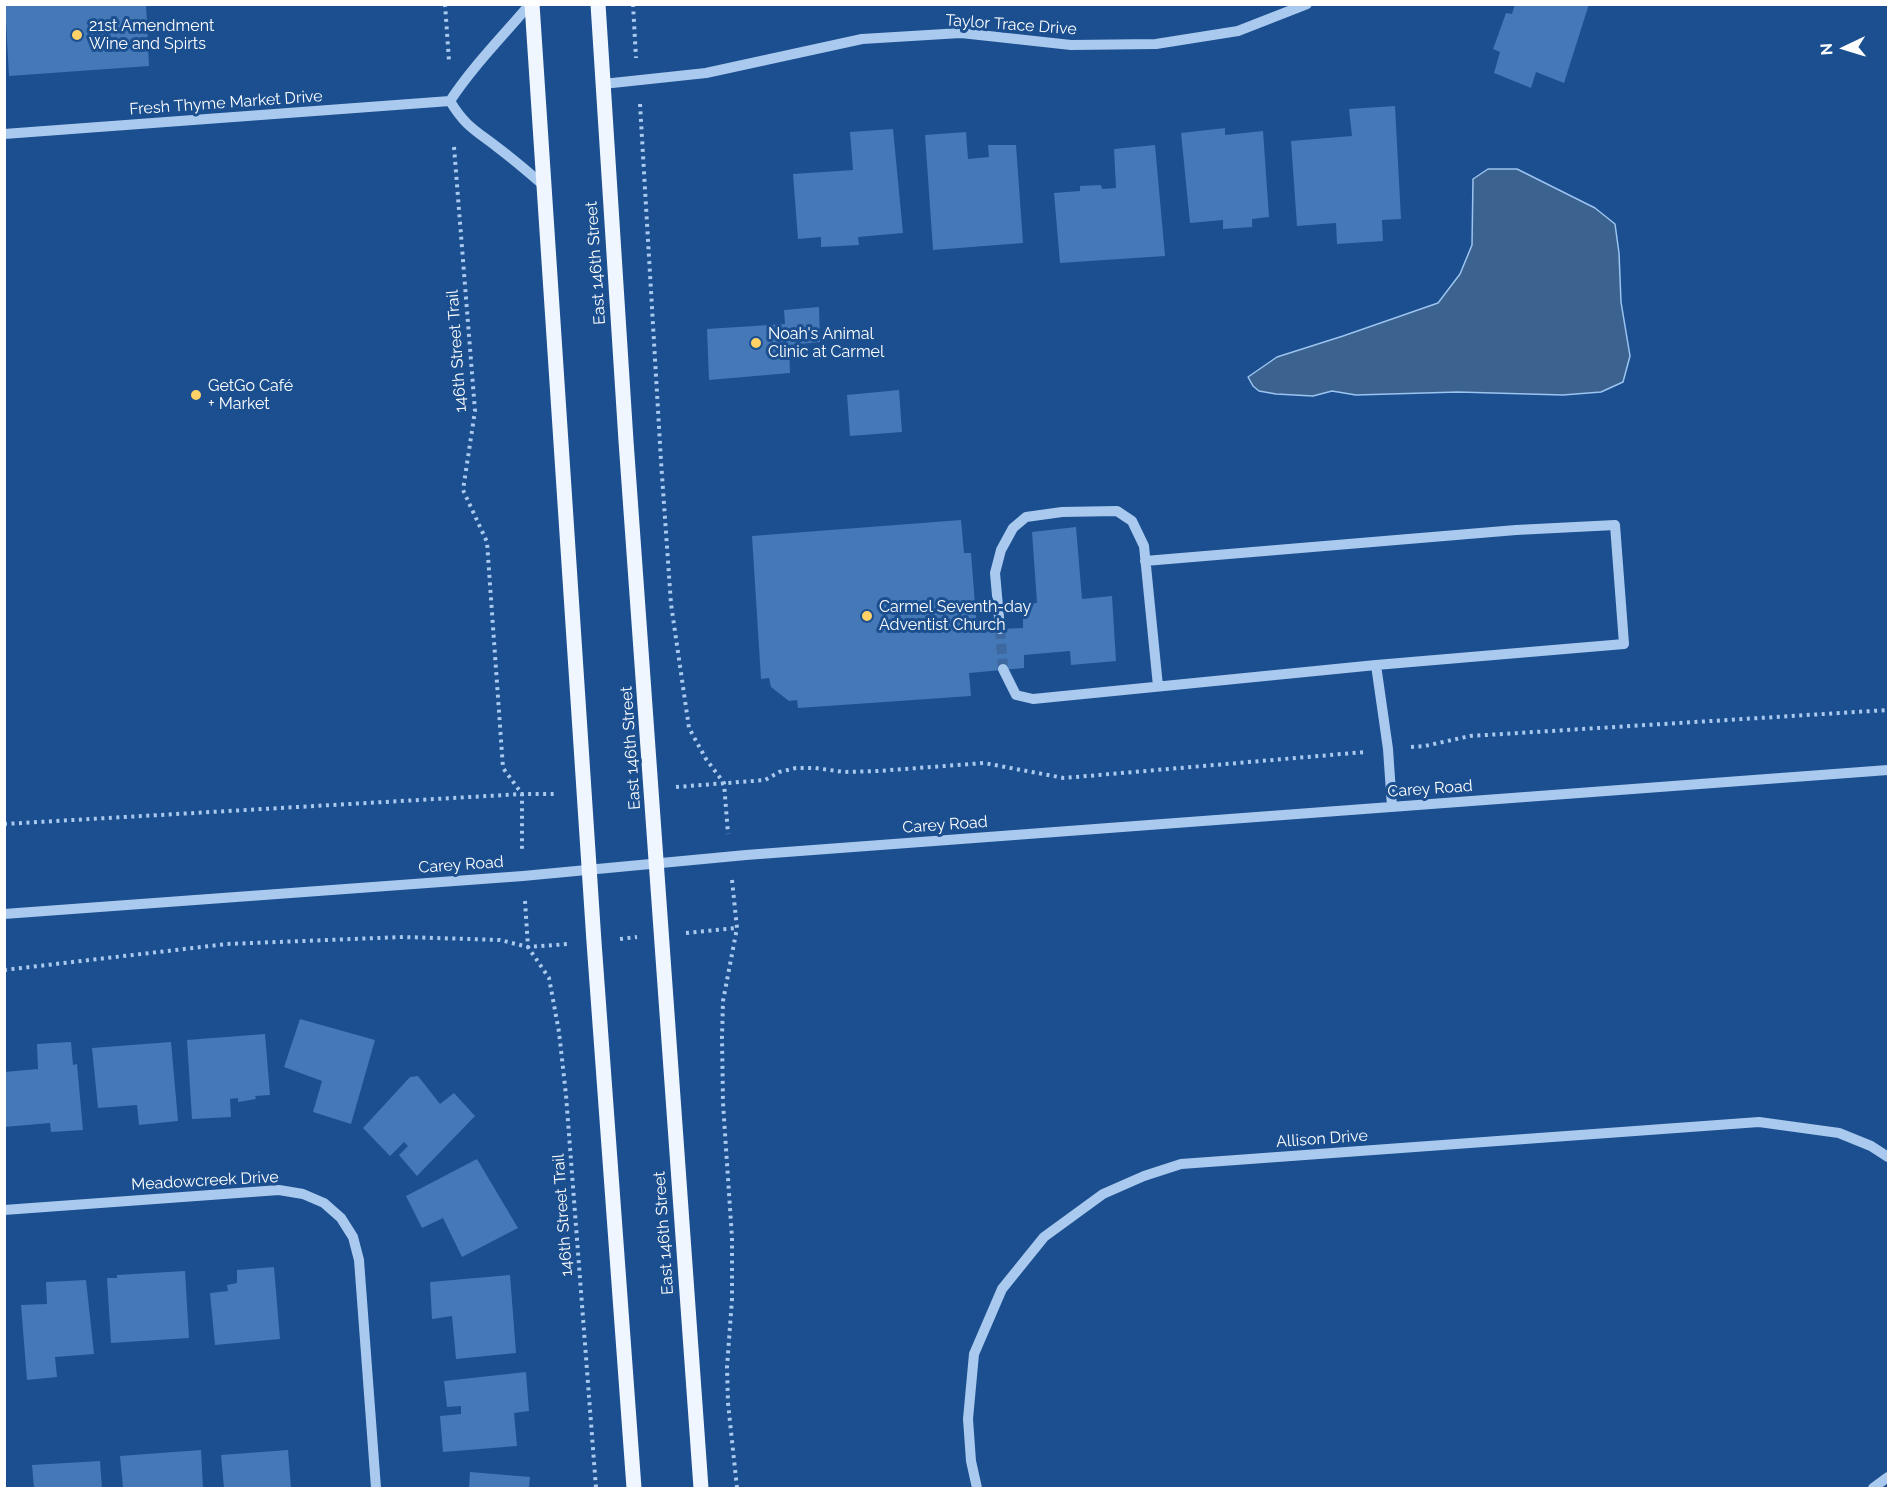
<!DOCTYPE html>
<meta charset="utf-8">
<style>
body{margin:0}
#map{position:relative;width:1893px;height:1493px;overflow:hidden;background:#1b4f8f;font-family:Raleway,sans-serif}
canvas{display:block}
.frame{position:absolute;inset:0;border:6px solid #fff;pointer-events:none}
.north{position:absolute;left:1815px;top:18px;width:60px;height:60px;-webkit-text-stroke:4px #1b4f8f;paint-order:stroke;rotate:266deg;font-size:16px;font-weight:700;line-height:24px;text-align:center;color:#fff}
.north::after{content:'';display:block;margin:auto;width:21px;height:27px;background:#fff;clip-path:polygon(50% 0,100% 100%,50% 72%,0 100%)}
</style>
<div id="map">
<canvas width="1893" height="1493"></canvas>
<div class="frame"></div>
<div class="north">N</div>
</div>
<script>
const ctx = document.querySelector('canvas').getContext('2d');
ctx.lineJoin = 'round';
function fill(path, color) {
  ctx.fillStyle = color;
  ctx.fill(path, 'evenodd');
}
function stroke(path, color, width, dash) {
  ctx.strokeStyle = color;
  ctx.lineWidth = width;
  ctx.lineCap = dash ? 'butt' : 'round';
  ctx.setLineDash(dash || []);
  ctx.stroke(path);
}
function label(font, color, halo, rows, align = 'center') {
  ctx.font = font + ' Raleway,sans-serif';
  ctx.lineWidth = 6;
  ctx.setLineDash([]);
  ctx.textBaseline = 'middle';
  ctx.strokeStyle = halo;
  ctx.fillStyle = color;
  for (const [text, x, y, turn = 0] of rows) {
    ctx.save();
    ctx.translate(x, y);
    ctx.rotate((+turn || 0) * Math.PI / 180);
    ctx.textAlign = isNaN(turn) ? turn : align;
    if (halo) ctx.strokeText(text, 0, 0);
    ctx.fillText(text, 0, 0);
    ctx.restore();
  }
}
const water = new Path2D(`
 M1488,169H1517L1595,208L1615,224L1619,253L1621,302L1630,356L1623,382L1601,392L1563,395L1458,392L1356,395L1332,391L1313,396L1276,394L1259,391L1253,386L1248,377L1277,357L1343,336L1438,303L1460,274L1472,245L1473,179Z`);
const building = new Path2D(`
 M5,4H146L149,66L9,76Z
 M1515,4H1589L1564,83L1536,72L1531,88L1494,73L1500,52L1493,49L1506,13L1512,14Z
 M1395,106L1401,219L1382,220L1383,241L1337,244L1336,223L1297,226L1291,141L1352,136L1349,109Z
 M1225,128V135L1263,131L1269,217L1252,219V227L1223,229V220L1190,223L1181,133Z
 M893,129L903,233L858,237L859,245L821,247V237L798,239L793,174L853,170L850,132Z
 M966,132L968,159L989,157L988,145H1016L1023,243L933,250L925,135Z
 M1155,145L1165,256L1060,263L1054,193L1080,191V186L1101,185L1102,189L1116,188L1114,149Z
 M819,307L820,342L789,345L790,373L709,380L707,329L785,324L784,310Z
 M899,390L902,432L850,436L847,395Z
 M961,520L964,553H971L977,630L1023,628V604L1037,603L1032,532L1076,527L1082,599L1112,596L1116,661L1071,665L1070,651L1024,655V668L969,673L971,696L798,708L797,700L789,701L771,687L769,678L761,679L752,536Z
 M300,1019L375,1040L351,1124L313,1112L322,1081L284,1067Z
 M265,1034L270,1095L255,1096L256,1099L238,1102V1098L230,1099L231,1117L192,1119L187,1040Z
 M71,1042L73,1065L77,1064L83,1130L51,1132L50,1123L4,1127V1072L38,1069L37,1044Z
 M171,1042L178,1121L139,1125L137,1105L98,1108L92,1048Z
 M418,1076L440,1104L454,1093L475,1116L417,1176L399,1155L408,1146L404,1142L390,1156L363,1128L410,1077Z
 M477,1159L518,1228L462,1257L443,1218L422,1228L406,1196Z
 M274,1267L280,1339L215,1345L210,1293L228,1291L227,1285L237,1283V1270Z
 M185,1271L189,1338L111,1343L107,1278H117V1275Z
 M510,1275L516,1353L456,1359L452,1316L432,1319L430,1282Z
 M86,1280L94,1354L55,1357L57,1377L27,1380L21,1305L47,1304L46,1282Z
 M526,1372L529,1411L514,1413L517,1446L443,1452L440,1416L461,1414V1406L447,1407L444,1381Z
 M201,1450L203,1488H123L120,1456Z
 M288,1450L291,1488H224L221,1455Z
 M100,1461L102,1488H34L32,1465Z
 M470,1472L530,1477L529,1488H469Z`);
const minorTunnel = new Path2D(`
 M1000,629L1003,669`);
const path = new Path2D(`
 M445,4L449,61
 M633,4L636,58
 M640,104L661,461L671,604L689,728L706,759L724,783L728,834
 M454,147L475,411L463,490L487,542L503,768L522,794V852
 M1411,747L1425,746L1470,736L1888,710
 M676,787L765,780L779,772L796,768H815L844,772L878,771L984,763L1064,778L1365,752
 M4,824L522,794H558
 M732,880L737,928L723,1001L722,1038L723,1103L732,1238V1299L727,1367L728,1403L737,1488
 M525,901L528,947L549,978L559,1032L566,1095L596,1488
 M686,933L737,928
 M620,939L637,937
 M4,970L227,944L403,937L500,940L528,947L568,944`);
const minor = new Path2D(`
 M603,84L706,73L862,39L961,33L1071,45L1156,44L1238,31L1307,4
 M450,101C465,126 475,130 497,147C513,159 527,171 542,184
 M450,101C473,66 503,36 530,4
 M4,134L450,101
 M1145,561L1516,530L1615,525L1624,644L1376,665
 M1000,629L995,573L1001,550L1013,528L1026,517L1062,512L1117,511L1132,521L1144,546L1158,686
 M1003,669L1016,695L1033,699L1376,665L1388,749L1392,807
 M4,914L523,876L746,855L1888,770
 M4,1210L279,1190L303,1194L324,1203L341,1218L353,1237L359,1260L376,1488
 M977,1488L971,1461L968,1419L974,1354L1002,1289L1044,1237L1103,1194L1144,1176L1181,1164L1759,1122L1839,1133L1871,1146L1888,1157
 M1873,1488L1888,1477`);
const major = new Path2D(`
 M532,4L594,942L634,1488
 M598,4L626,441L701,1488`);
const markers = [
 [77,35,6,"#ffd166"],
 [756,343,6,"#ffd166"],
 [196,395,6,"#ffd166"],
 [867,616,6,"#ffd166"]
];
const streetNames = [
 ["Taylor Trace Drive",1011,25,4],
 ["Fresh Thyme Market Drive",226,103,-4],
 ["East 146th Street",596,263,-94],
 ["146th Street Trail",457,351,-94],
 ["East 146th Street",631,748,-94],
 ["Carey Road",1430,789,-4],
 ["Carey Road",945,825,-4],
 ["Carey Road",461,865,-4],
 ["Allison Drive",1322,1139,-4],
 ["Meadowcreek Drive",205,1181,-3],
 ["146th Street Trail",563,1215,-94],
 ["East 146th Street",664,1233,-94]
];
const poiNames = [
 ["21st Amendment",89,26],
 ["Wine and Spirts",89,44],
 ["Noah's Animal",768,334],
 ["Clinic at Carmel",768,352],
 ["GetGo Café",208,386],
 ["+ Market",208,404],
 ["Carmel Seventh-day",879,607],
 ["Adventist Church",879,625]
];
fill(water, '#3c6290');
stroke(water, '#9cc4f0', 1.5);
fill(building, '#4478b7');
stroke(minorTunnel, '#3d69a0', 10, [10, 5]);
stroke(path, '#a9c9ee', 4, [3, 4.5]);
stroke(minor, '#a9c9ee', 10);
stroke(major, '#f0f6ff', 15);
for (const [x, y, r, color] of markers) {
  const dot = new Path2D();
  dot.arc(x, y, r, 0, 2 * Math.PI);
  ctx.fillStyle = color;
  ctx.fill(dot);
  stroke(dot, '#1b4f8f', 2);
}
label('16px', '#fff', '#1b4f8f', streetNames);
label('16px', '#fff', '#1b4f8f', poiNames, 'left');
</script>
